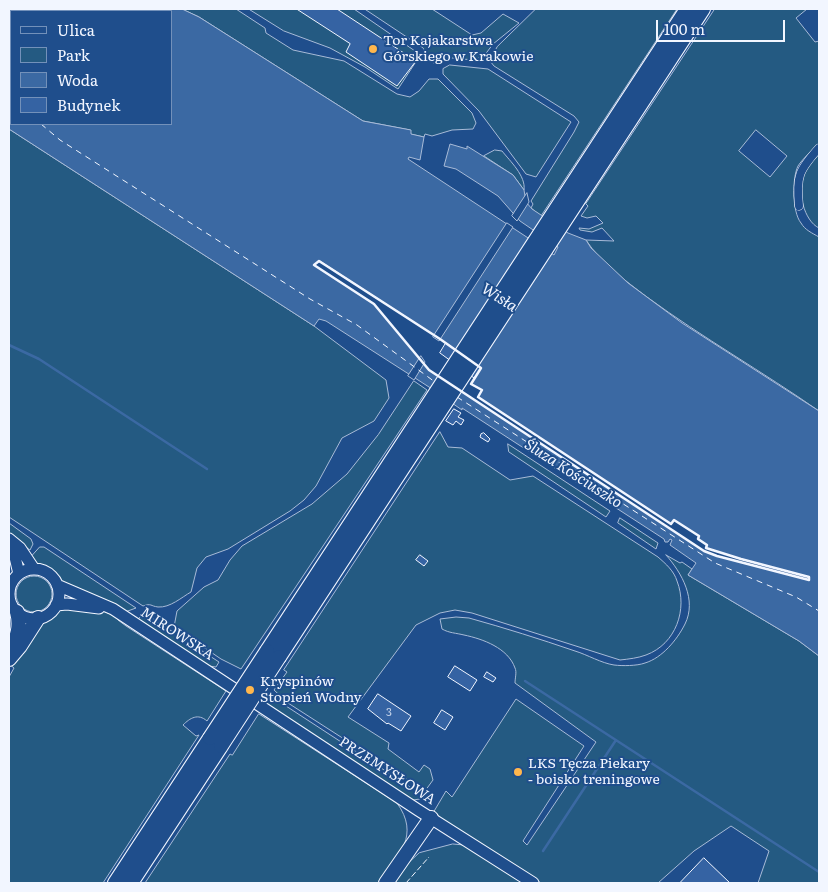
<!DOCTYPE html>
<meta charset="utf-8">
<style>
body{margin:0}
#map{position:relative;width:828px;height:892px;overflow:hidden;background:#1f4e8c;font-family:Literata,serif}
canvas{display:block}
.frame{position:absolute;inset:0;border:10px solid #f2f6ff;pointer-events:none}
.legend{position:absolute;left:10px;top:10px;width:162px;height:115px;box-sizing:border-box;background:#1f4e8c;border:1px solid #7391ba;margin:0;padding:6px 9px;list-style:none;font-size:15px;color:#f2f6ff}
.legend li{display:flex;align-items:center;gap:10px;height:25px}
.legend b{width:25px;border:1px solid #7391ba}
.scale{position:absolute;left:656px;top:20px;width:129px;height:22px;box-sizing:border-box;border:2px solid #f2f6ff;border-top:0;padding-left:6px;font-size:15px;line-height:18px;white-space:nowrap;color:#f2f6ff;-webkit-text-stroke:4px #1f4e8c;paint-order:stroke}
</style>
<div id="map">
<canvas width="828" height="892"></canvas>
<div class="frame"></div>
<ul class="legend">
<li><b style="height:6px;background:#1f4e8c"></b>Ulica</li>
<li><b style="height:14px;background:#245a82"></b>Park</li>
<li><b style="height:14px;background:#3b69a3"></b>Woda</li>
<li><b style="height:14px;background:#3563a3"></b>Budynek</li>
</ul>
<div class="scale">100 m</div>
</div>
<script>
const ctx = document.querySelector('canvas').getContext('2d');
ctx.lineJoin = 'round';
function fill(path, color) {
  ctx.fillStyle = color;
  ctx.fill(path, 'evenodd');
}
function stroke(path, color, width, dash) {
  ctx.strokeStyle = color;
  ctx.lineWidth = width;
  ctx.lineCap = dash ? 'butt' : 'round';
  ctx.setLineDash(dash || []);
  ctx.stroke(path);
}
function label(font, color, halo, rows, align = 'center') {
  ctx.font = font + ' Literata,serif';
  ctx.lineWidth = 4;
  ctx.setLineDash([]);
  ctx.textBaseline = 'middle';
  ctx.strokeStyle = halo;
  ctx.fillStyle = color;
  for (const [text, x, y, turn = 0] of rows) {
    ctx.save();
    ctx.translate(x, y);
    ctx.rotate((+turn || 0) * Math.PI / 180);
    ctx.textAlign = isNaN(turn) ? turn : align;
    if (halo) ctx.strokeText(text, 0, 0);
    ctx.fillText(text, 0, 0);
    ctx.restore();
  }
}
const green = new Path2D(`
 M182,9H236L265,28L266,33L293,50L344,61L397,94L410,97L419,91L429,79H438L472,113L476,123L473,129L452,130L432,136L425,134L424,137L410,134V130L363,121L199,17Z
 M249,9H354L415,51L419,57L398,89L365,67L330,48L284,31Z
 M365,9H432L472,35L481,33L503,14L519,23L493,44L484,56L474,60L452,58L433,63L423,48Z
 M536,9H677L541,216L531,208L533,204L531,201L574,132L579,122L574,116L494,66L490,61L497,47Z
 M715,9H807L796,18L815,42L819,41V143C813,150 803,158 798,166C792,178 792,212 801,223C805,230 812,233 819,237V411C763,372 703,338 647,297C627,282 600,262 586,240L614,241L602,228L592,232L580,230L579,228L589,229L603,223L596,216L587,218L581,216L588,206L586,204ZM756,130L787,156L770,177L739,151Z
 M450,65L488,69L571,122L536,177L526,174L479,111L443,74V69Z
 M9,129L314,326L386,380L389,398L374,421L342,438L316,486L304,500L290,511L228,549L206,557L197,568L191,592C182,597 170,608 158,607C150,606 152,603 143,606L9,517Z
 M495,150L502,151C510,161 526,176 524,190L513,175L484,156Z
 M819,154V228C804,221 797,191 803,176C806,167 813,161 819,154Z
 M414,381L427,390L241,669L221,659L174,627L177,611L204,587L218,580L230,560L242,546L312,504L347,474L378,435Z
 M440,432L448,447L462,448L510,480L533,476L658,557C666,564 674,571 677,581C688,609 676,644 646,655C638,658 629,659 620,660L472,613L455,610L440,613L416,625L348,717L389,743L388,749L419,772L424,765L430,769L433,780L425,791L288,703L274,690L287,672L284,670Z
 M508,444L610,511L606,517L509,452Z
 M620,518L658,543L656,549L618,523Z
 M9,523L31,539L33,544L30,550L9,535Z
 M40,547H44L136,608L125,612L62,584L52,571L35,562L32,556Z
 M666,555L680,563L682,562L692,569L688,575L799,641L819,656V883H758L769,851L731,826L694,851L658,883H541L433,813L446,791L452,797L516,699L584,746L523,841L527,845L596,742L515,683C515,678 517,672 515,668C508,648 483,639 464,635C456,633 449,633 442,629L440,619L456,617L469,618C505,628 540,639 575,651C588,655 601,663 614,665C622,666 637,666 645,663C662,658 677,640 685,624C697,600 682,573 666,555Z
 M16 594a18 18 0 1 1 36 0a18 18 0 1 1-36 0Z
 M67,607L103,611L117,617L118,620L126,626L226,691L207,721C198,713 190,718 183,725L196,736L199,735L103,883H9V677L14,668L9,664L40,624L52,618L61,610Z
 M144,613L219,662L216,667L209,666L138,620Z
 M272,694L286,706L424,796L420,799L413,800L282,714L266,703Z
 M259,714L397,803C420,835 399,855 380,883H145L230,754L232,755Z
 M453,844L464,845L523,883H394L406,865L419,853Z`);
const water = new Path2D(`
 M9,9H182L199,17L363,121L411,130V134L424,137L420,160L409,157L408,159L554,255L558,247L520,221L498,196L456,169L444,166L450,144L467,149V146L513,175L524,190L526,202L532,209L568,233L586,240L591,248L628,283L682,323L819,411V656L799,641L688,575L696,563L670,545L672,540L670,539L668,542H665L664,539L462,408V410L429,387L326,321L319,319L314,326L9,129ZM11,11H171V124H11ZM320,261L440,339L481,368L471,384L482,390L478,397L671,524L674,520L699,536L698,539L707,545L706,548L741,559L809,577V580L717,556L704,551L429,370L374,304L314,265Z`);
const pier = new Path2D(`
 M527,193L529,202L517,221L512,216Z
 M507,223L513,227L439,341L433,337Z
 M421,356L425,362L414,380L408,376Z`);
const stream = new Path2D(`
 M9,345L39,359L207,469
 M525,681L819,872
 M543,851L616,740`);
const ferry = new Path2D(`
 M9,97L11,99
 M41,124L60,140L310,299L357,325L435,382
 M457,397L715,563L796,597L819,611`);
const building = new Path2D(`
 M297,9H337L416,61L397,86L346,52L350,44Z
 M446,343L481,368L474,378L440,353Z
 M454,409L461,413L458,417L464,420L461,425L456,421L453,425L446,421Z
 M484,433L490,439L488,442L480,437L481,434Z
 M420,555L428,561L424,566L416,560Z
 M455,666L477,680L470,691L448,677Z
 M487,672L496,678L493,682L484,677Z
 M378,694L411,716L401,731L388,723L387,724L368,709Z
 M442,710L453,717L445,730L434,723Z
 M704,858L730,883H680Z`);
const street = new Path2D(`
 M799,206C796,176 799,170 819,148`);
const secondary = new Path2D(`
 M9,539L20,548L34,569
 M9,547L15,557L19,574
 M9 594a25 25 0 1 1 50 0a25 25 0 1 1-50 0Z
 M57,585L113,609L418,810L533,883
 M56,605L67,604L99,608`);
const highway = new Path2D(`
 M11,650C17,637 21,627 17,612
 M267,651L687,9
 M279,657L703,9
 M9,659L20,646L38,618
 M115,883L210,738
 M131,883L221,746
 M386,883L431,818`);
const highwayBridge = new Path2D(`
 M210,738L267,651
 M221,746L279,657`);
const fence = new Path2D(`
 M406,883L429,857`);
const wall = new Path2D(`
 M319,261L440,339L481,368L471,384L482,390L478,397L671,524L674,520L699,536L698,539L707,545L706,548L741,559L809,577V580L717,556L704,551L429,370L374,304L314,265Z`);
const markers = [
 [373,49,5,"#ffb74d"],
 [250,690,5,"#ffb74d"],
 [518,772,5,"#ffb74d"]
];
const numberNames = [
 ["3",389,713]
];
const poiNames = [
 ["Tor Kajakarstwa",383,41],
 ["Górskiego w Krakowie",383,57],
 ["Kryspinów",260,682],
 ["Stopień Wodny",260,698],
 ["LKS Tęcza Piekary",528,764],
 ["- boisko treningowe",528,780]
];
const streetNames = [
 ["MIROWSKA",177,634,33],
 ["PRZEMYSŁOWA",387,771,33]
];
const waterNames = [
 ["Wisła",499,298,33],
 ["Śluza Kościuszko",573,474,33]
];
fill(green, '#245a82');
stroke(green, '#a8bbd7', 1);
fill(water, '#3b69a3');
stroke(water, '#a8bbd7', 1);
fill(pier, '#1f4e8c');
stroke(pier, '#a8bbd7', 1);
stroke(stream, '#3b69a3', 2.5);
stroke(ferry, '#f2f6ff', 1, [6, 5]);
fill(building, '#3563a3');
stroke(building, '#f2f6ff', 1);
stroke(street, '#f2f6ff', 9);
stroke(secondary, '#f2f6ff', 13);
stroke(highway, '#f2f6ff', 16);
stroke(street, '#1f4e8c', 8);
stroke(secondary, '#1f4e8c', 11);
stroke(highway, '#1f4e8c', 14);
stroke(highwayBridge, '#f2f6ff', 16, []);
stroke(highwayBridge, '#1f4e8c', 14);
stroke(fence, '#f2f6ff', 1, [6, 2.5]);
stroke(wall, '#f2f6ff', 2.5);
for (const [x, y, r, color] of markers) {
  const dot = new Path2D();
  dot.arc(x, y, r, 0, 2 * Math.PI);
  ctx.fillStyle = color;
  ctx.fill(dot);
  stroke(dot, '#1f4e8c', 2);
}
label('11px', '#c3d1e8', null, numberNames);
label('14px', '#f2f6ff', '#1f4e8c', poiNames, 'left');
label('14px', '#f2f6ff', '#1f4e8c', streetNames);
label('italic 15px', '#f2f6ff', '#1f4e8c', waterNames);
</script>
